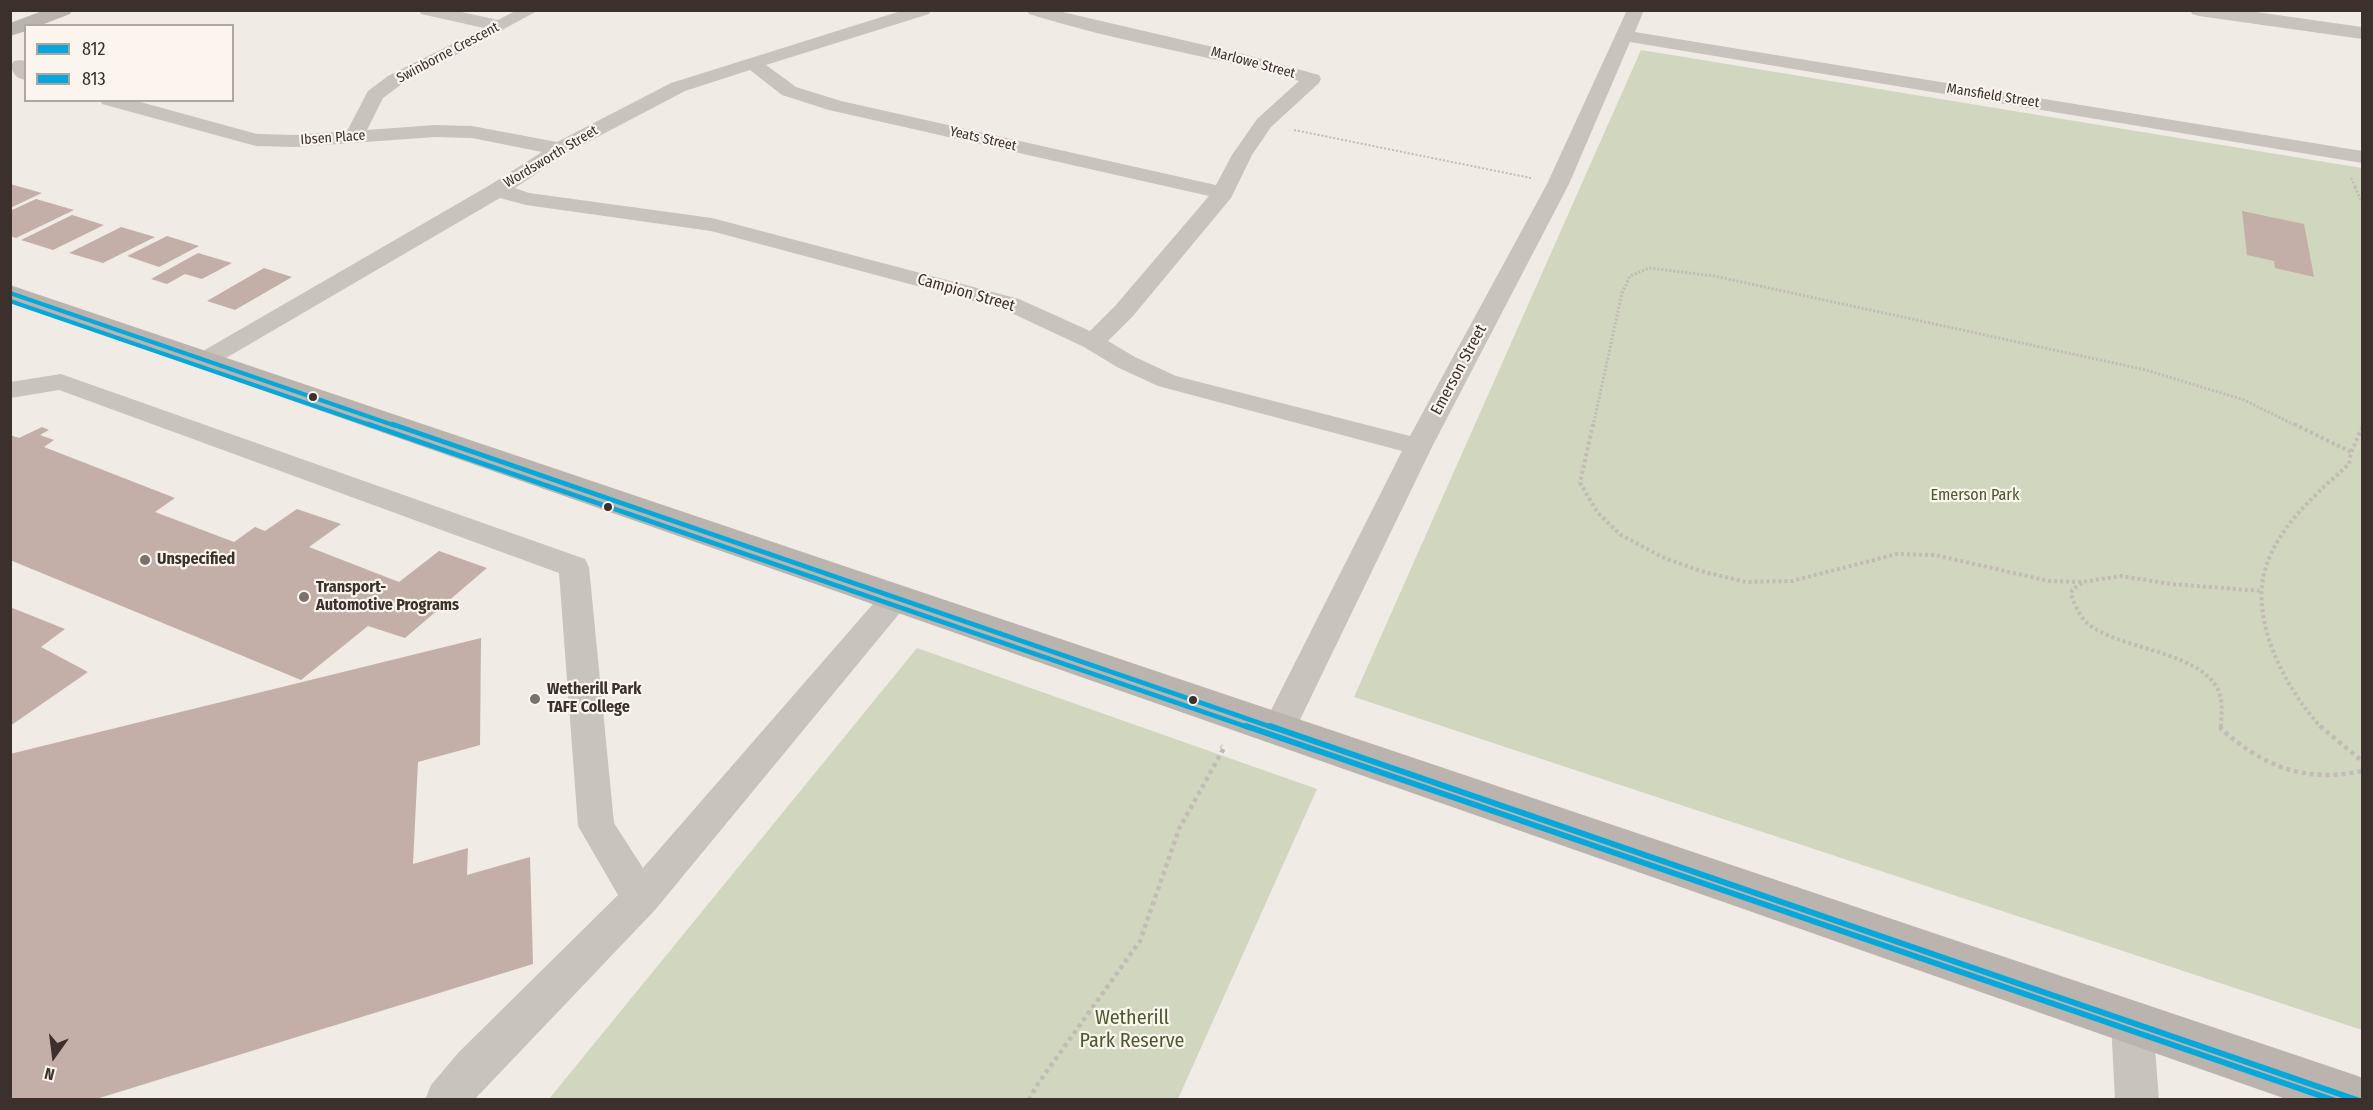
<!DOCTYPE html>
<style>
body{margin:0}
#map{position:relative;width:2373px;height:1110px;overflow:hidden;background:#f0ebe5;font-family:"Fira Sans Condensed",sans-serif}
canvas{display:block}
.frame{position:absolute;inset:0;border:12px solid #3b302b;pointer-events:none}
.legend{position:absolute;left:24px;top:24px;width:210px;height:78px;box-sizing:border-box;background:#fbf5ee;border:2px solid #aea6a0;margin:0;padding:8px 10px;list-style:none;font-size:18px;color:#3b302b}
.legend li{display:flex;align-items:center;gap:12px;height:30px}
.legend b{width:30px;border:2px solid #aea6a0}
.north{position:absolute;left:24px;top:1026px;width:60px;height:60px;-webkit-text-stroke:4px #fbf5ee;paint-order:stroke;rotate:194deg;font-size:16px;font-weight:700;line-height:24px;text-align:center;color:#3b302b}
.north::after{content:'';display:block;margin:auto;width:21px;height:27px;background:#3b302b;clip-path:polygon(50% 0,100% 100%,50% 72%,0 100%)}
</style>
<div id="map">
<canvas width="2373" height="1110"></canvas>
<div class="frame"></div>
<ul class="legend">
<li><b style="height:8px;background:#06a8db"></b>812</li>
<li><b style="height:8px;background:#06a8db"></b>813</li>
</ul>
<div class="north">N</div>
</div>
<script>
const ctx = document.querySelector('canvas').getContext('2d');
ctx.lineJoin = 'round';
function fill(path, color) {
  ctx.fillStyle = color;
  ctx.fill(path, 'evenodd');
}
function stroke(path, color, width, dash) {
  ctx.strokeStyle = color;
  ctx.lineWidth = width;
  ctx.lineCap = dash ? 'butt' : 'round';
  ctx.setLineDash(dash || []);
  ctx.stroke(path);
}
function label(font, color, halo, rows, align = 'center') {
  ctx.font = font + ' "Fira Sans Condensed",sans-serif';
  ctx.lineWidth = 4.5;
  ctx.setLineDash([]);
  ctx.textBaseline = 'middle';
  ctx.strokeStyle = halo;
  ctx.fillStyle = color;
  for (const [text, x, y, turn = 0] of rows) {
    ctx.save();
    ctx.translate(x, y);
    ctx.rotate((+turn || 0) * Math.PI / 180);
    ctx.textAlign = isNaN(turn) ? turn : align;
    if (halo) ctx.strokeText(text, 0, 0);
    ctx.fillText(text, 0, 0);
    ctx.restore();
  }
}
const green = new Path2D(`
 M1641,50L2362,168V1030L1354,697Z
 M917,648L1317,789L1178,1099H549Z`);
const building = new Path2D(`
 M10,184L42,193L10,208Z
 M36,199L74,210L16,238L10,236V211Z
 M2242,211L2304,224L2314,277L2275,268L2274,261L2247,255Z
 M72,215L104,225L53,250L21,240Z
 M121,227L155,237L103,263L69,253Z
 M167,236L199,246L159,267L127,256Z
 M198,253L232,263L202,279L185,274L167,284L151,279Z
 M264,268L292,277L235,310L207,301Z
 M42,427L49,430L40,435L54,440L44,447L175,498L155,512L234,542L255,527L265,531L297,509L341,524L309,547L399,582L439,551L487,568L405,638L368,626L301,680L10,560V435L19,438Z
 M10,607L65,629L41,647L88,672L10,726Z
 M481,638L480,745L418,762L413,864L468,848L467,875L530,857L533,964L93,1100H10V754Z`);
const pathFar3 = new Path2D(`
 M1294,130L1531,178
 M2351,178L2356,188`);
const pathFar2 = new Path2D(`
 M2355,187L2362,202
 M1593,426L1622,293L1630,276L1649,268L1714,276L2146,370L2244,400L2297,426`);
const pathFar1 = new Path2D(`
 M1593,424L1580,483L1598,513L1621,535L1662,557L1704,572L1746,582L1792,581L1897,554L1935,555L2049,581L2083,582L2121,576L2171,584L2262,591
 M2294,424L2351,452
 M2082,583L2072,590L2071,595C2075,604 2079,616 2087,623C2120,651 2207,651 2220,695C2223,705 2221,717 2221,728
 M2322,728C2285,689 2246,616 2268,561C2283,522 2318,492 2349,464L2351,452L2362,428`);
const path = new Path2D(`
 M2221,726V729C2265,767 2304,783 2362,771
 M2320,726L2362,761
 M1029,1100L1037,1085L1140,941L1179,829L1224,748L1221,746`);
const minor = new Path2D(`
 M419,10H453L498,20L517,10H539L402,84L383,98L367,130L435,125L472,126L557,142L671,83L904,10H931L929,14L766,65L796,87L841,101L1216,185L1232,155L1257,119L1299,81C1210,55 1117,42 1029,14L1027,10H1054L1243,54L1319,75L1321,79L1319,83L1271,127L1252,155L1231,198L1133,316L1108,341L1135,357L1176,376L1410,436L1547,184L1627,10H1644L1635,32L2362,151V163L1630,42L1569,184L1432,447L1296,728L1291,738L1279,742L1267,738L1262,728L1402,451L1158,386L1117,367L1084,347L1003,309L711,231L526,205L500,198L214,365L205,368L196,365L192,360L196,355L490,185L542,152L472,138L435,137L295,147L256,146L102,104L100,100H133L257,134L295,135L347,131L368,91L388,76L484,28L421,14ZM750,70L782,95L829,110L1209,196L1115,306L1090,331L1019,299L712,218L529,193L515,188L567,153L685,91Z
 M20,60L26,61V80C16,78 13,75 11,65L14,61Z
 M61,374L585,559L589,567L614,823L643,868L886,589L897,586L908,589L913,597L655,910L474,1100H425L431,1085L459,1052L618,895L578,826L559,573L59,390L10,398V382Z
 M2132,1002L2147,1008L2153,1022L2159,1100H2115L2111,1022L2117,1008Z`);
const tertiary = new Path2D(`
 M2190,10H2242L2362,27V39L2199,16L2192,14Z`);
const secondary = new Path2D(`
 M45,10H72L70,14L39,26H26V31L10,36V23Z
 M10,285L2358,1076L2362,1078V1100H2289L10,302Z`);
const bus1Far2 = new Path2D(`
 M10,293L396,426`);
const bus1Far1 = new Path2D(`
 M392,424L1274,728`);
const bus1 = new Path2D(`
 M1270,726L2357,1100`);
const bus2Far2 = new Path2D(`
 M10,301L373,426`);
const bus2Far1 = new Path2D(`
 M368,424L1250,728`);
const bus2 = new Path2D(`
 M1246,726L2333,1100`);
const markers = [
 [313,397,5,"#3b302b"],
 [608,507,5,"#3b302b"],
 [145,560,6,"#7a716c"],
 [304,597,6,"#7a716c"],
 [535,699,6,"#7a716c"],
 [1193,700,5,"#3b302b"]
];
const farStreetnames = [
 ["Swinborne Crescent",448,53,-28],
 ["Marlowe Street",1253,63,15],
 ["Mansfield Street",1993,96,9],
 ["Ibsen Place",333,138,-4],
 ["Yeats Street",983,139,13],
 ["Wordsworth Street",551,157,-31]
];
const streetNames = [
 ["Campion Street",966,293,16],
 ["Emerson Street",1459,370,-62]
];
const parkNames = [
 ["Emerson Park",1975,496]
];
const poiNames = [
 ["Unspecified",157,560],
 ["Transport-",316,588],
 ["Automotive Programs",316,606],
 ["Wetherill Park",547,690],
 ["TAFE College",547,708]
];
const nearParknames = [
 ["Wetherill",1132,1018],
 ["Park Reserve",1132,1041]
];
fill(green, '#d1d6bf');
fill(building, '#c3afa7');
stroke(pathFar3, '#c2bbb6', 2, [2, 2]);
stroke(pathFar2, '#c2bbb6', 3, [2, 2]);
stroke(pathFar1, '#c2bbb6', 4, [3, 3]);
stroke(path, '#c2bbb6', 4.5, [4, 4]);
fill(minor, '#c9c3be');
fill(tertiary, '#c9c3be');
fill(secondary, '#bab3ae');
stroke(bus1Far2, '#06a8db', 4);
stroke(bus1Far1, '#06a8db', 4.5);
stroke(bus1, '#06a8db', 6);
stroke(bus2Far2, '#06a8db', 4);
stroke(bus2Far1, '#06a8db', 4.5);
stroke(bus2, '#06a8db', 6);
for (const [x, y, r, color] of markers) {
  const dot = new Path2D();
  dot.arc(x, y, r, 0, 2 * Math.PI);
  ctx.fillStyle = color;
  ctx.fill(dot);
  stroke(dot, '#fbf5ee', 2);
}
label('14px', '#3b302b', '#fbf5ee', farStreetnames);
label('16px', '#3b302b', '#fbf5ee', streetNames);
label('16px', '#4a5a2e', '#fbf5ee', parkNames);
label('bold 16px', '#3b302b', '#fbf5ee', poiNames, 'left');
label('20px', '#4a5a2e', '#fbf5ee', nearParknames);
</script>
